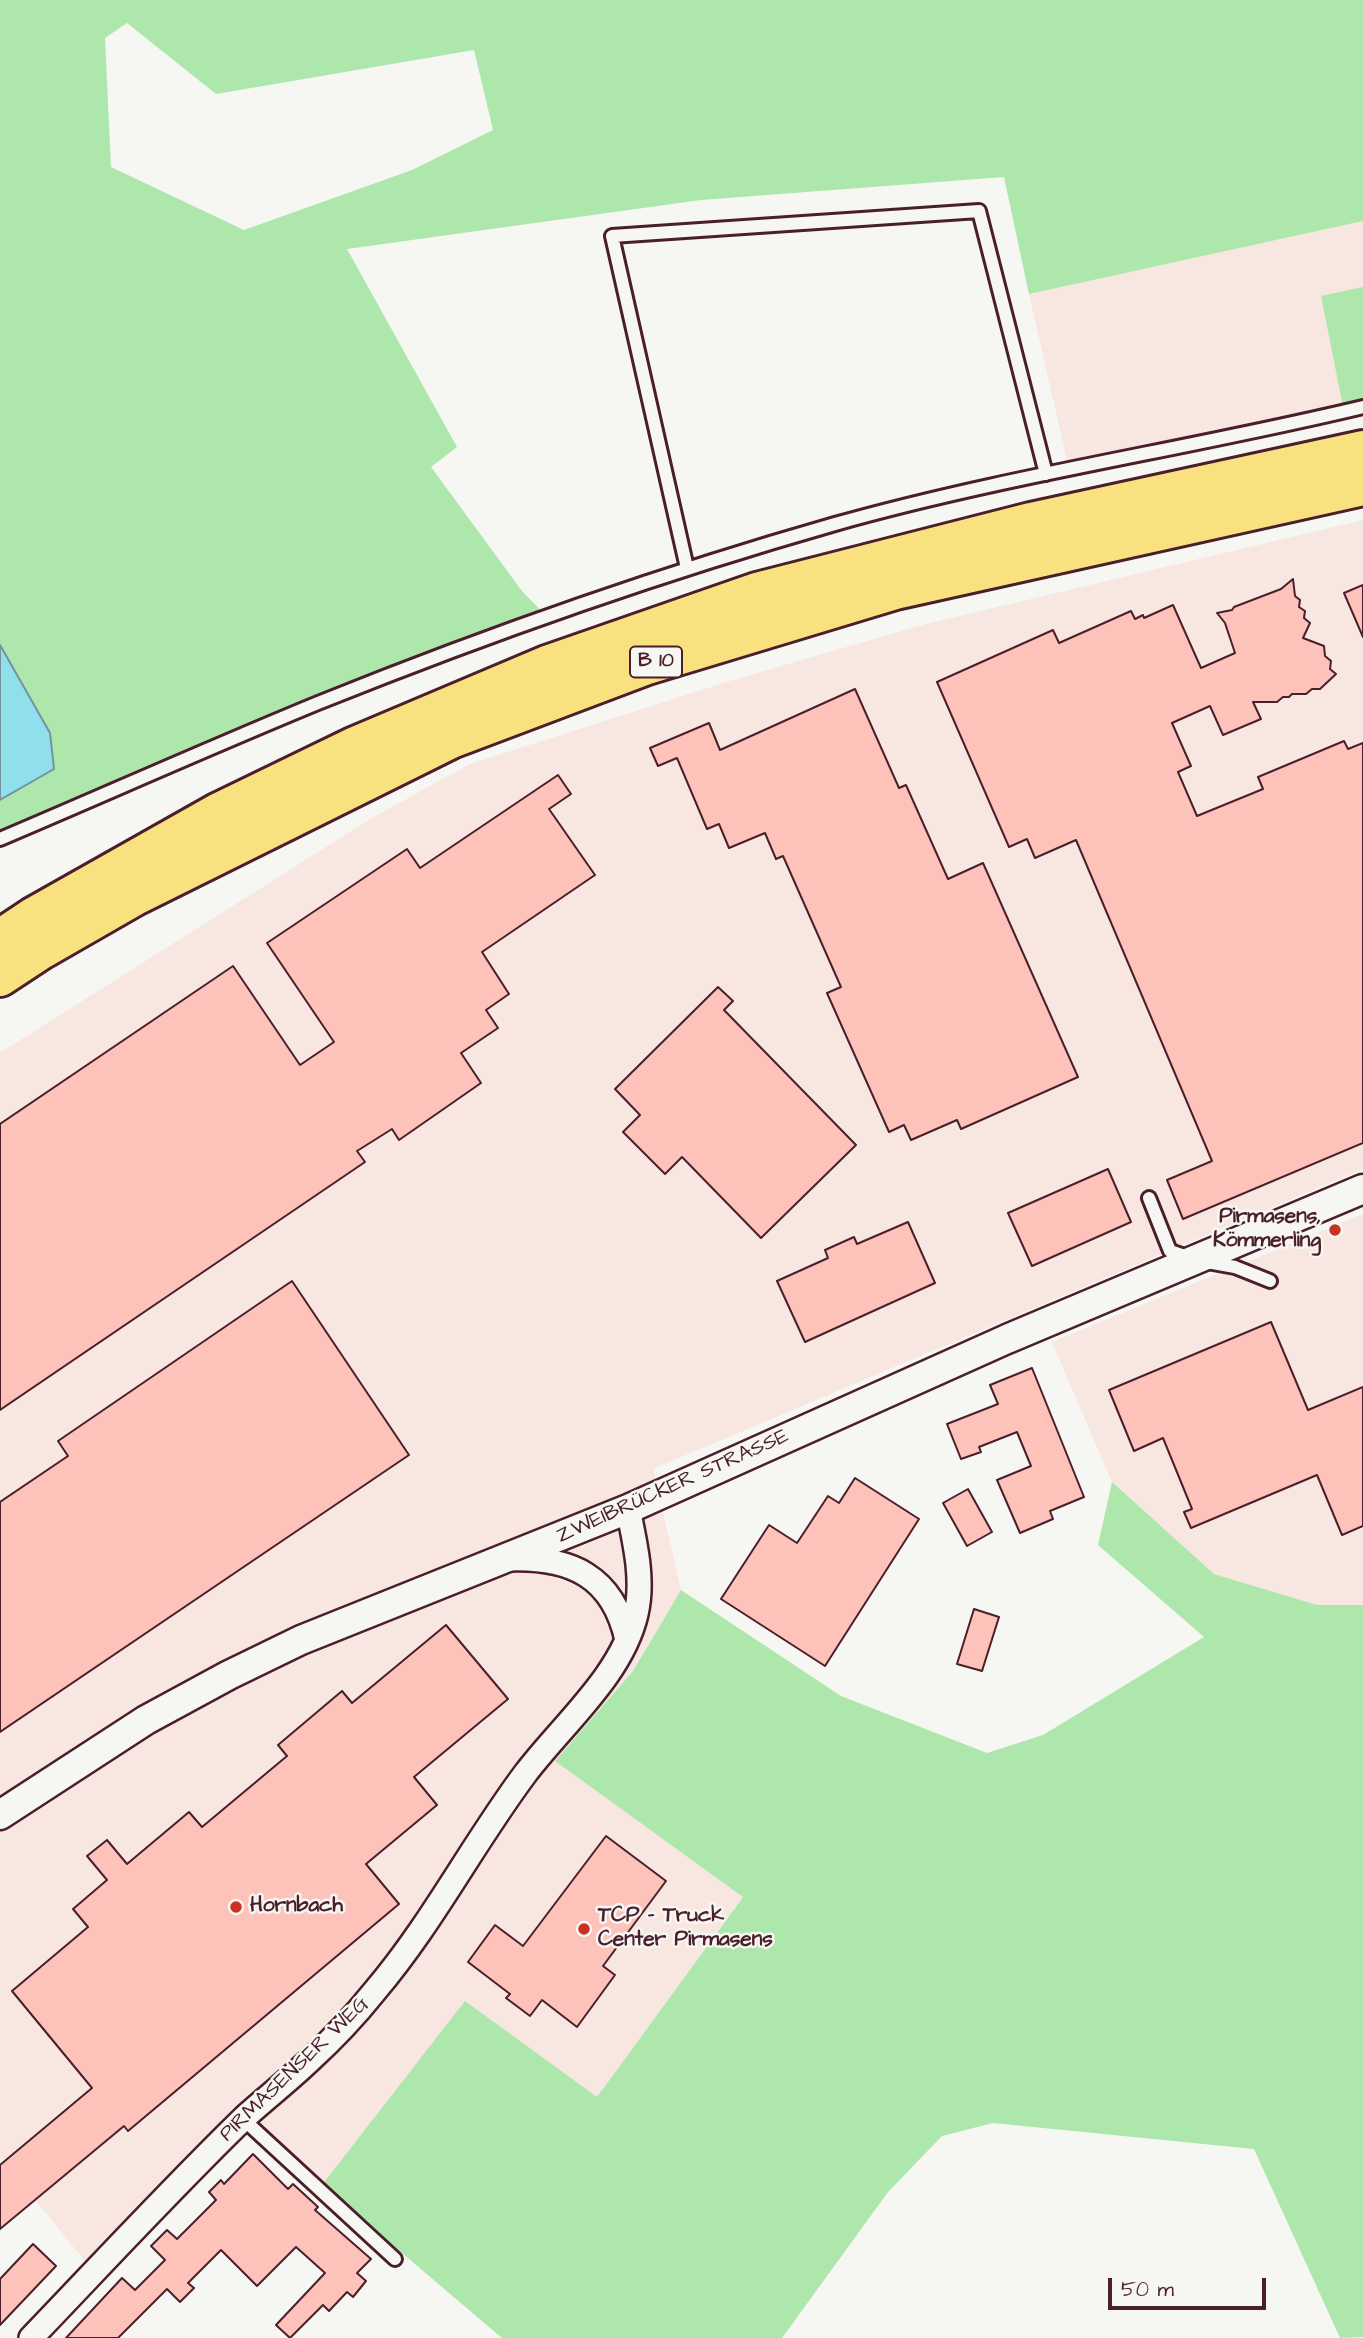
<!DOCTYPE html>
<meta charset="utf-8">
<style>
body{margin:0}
#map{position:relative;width:1363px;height:2338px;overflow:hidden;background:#f6f6f2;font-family:"Architects Daughter",sans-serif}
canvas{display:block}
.scale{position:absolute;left:1108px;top:2278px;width:158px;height:32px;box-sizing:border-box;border:4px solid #4a1f2b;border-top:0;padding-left:9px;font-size:21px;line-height:24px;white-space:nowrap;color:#4a1f2b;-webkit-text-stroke:5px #f6f6f2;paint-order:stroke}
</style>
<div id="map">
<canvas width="1363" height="2338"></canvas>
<div class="scale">50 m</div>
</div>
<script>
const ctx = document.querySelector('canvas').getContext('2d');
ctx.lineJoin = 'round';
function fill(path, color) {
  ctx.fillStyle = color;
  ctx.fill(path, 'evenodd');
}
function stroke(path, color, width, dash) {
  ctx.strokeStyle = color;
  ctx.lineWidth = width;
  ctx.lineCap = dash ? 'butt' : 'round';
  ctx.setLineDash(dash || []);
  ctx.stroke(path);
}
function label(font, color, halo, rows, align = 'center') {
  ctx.font = font + ' "Architects Daughter",sans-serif';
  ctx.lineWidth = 5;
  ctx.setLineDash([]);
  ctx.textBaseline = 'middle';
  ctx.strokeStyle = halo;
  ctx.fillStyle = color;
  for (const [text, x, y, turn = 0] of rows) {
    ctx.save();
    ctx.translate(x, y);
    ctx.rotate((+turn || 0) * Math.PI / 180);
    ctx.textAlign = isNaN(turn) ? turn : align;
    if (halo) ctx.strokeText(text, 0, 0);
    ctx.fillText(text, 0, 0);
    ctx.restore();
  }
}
const built = new Path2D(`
 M1363,221V287L1322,297L1344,412L1069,469L1029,294Z
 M1363,520V1169L653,1469L681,1590L633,1671L555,1761L743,1896L597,2097L322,2185L238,2106L89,2266L0,2157V1053L372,818L470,764L733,680L926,624Z
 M1363,1214V1605H1317L1214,1574L1112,1482L1052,1342Z`);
const green = new Path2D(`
 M0,0H1363V221L1029,294L1004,177L701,200L347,249L457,447L431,467L522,591L546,616L0,839V800L54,769L50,733L0,645ZM127,23L216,94L474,50L493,130L412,170L244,230L111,167L105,38Z
 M1363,287V407L1344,412L1321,296Z
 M1112,1482L1214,1574L1317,1605H1363V2337L1340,2338L1254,2149L993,2123L942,2136L888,2192L782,2338H502L322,2185L465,2001L597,2097L743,1897L555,1761L633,1671L681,1590L841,1696L987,1753L1043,1735L1204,1637L1098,1545Z`);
const water = new Path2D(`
 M0,645L50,733L54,769L0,800Z`);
const building = new Path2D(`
 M1293,579L1295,596L1300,600L1299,607L1305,611L1304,618L1310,623L1303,638L1324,646L1325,656L1331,661L1330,669L1336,674L1320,689H1312L1306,694H1292L1289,697H1283L1277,702H1253L1261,719L1223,735L1210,706L1172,723L1191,766L1178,772L1197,816L1263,789L1258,777L1344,741L1348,749L1363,743V1143L1183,1219L1167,1180L1212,1161L1076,840L1035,858L1027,839L1009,847L937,682L1053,630L1059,643L1131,611L1135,619L1143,615L1144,618L1173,605L1201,668L1235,653L1225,623L1217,613L1232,610L1234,607L1281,589Z
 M1363,585V637L1344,593Z
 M855,689L899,788L906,785L948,879L983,863L1078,1077L961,1129L957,1120L911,1140L904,1125L889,1132L827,993L841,987L783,856L776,859L765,833L729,848L719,824L707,829L677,758L658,766L650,748L709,723L720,750Z
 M558,775L571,794L549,809L595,875L482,952L509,994L486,1010L498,1028L461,1053L481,1083L399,1140L392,1129L357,1151L365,1162L0,1410V1124L233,966L300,1065L334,1042L267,943L407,849L420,868Z
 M718,987L733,1001L724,1010L856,1145L761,1238L682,1157L665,1174L623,1132L640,1115L615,1089Z
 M1108,1169L1131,1222L1032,1266L1008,1213Z
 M908,1222L935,1283L805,1342L777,1281L828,1258L825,1250L854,1237L857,1244Z
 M292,1281L409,1455L0,1732V1502L68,1456L58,1441Z
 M1271,1322L1308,1410L1363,1387V1526L1342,1535L1317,1475L1191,1528L1184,1512L1192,1509L1163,1438L1134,1451L1109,1390Z
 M1032,1368L1084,1497L1050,1511L1053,1519L1020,1533L997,1480L1031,1466L1017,1432L979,1447L981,1452L961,1459L947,1424L998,1404L990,1385Z
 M855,1478L919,1519L825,1666L721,1599L769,1525L797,1543L828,1496L839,1503Z
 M968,1489L992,1532L967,1546L943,1503Z
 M974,1609L999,1617L982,1671L957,1664Z
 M446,1625L508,1699L414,1777L437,1805L366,1864L399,1904L128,2131L124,2126L0,2229V2165L92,2088L12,1991L88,1927L73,1909L107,1880L87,1856L107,1840L127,1864L189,1812L202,1827L287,1756L278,1745L342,1691L352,1703Z
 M606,1836L666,1881L603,1966L615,1975L577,2027L542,2000L530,2016L506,1998L510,1994L468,1962L495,1925L523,1946Z
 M253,2154L288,2189L293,2184L318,2207L315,2210L371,2259L357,2273L366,2281L353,2297L347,2292L329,2311L323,2305L290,2338L276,2325L325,2273L296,2247L257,2286L221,2250L188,2283L194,2288L180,2302L167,2289L118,2338H66L122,2278L135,2290L165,2260L151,2246L167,2230L177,2239L216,2200L209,2192L221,2180L224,2184Z
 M33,2244L56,2266L0,2325V2279Z`);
const service = new Path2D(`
 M687,568L612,236L979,211L1046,474
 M0,839C106,794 211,747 318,703C487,635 660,574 835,524C1009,475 1188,449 1363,407
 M1149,1198L1170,1251L1196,1260L1235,1267L1270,1281
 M243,2119L395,2259`);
const minor = new Path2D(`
 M509,1559C571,1557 613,1576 627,1640
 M31,2338C102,2264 171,2189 245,2117C266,2098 288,2081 309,2061C332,2040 354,2017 374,1992C432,1924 472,1845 525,1774C562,1725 622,1675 636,1614C644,1580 635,1543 628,1509`);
const tertiary = new Path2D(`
 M0,1815L146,1720L229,1675L301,1640L628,1509L1007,1339L1363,1189`);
const trunk = new Path2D(`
 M0,939L33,917L219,812L353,747L547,665L757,592L1031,522L1363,450
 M0,977L41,950L135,896L451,739L647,665L895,590L1363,486`);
const markers = [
 [1335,1230,7,"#c8321e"],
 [236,1907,7,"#c8321e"],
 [584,1929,7,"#c8321e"]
];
const shields = [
 [656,662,52]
];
const shieldNames = [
 ["B 10",656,662]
];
const poiNames = [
 ["Pirmasens,",1321,1218,"right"],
 ["Kömmerling",1321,1242,"right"],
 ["Hornbach",250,1907],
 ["TCP - Truck",598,1917],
 ["Center Pirmasens",598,1941]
];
const streetNames = [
 ["ZWEIBRÜCKER STRASSE",673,1487,-24],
 ["PIRMASENSER WEG",295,2070,-44]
];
fill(built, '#f8e6e1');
fill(green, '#ade7ac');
fill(water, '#90e0ec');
stroke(water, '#74939f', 2);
fill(building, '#fdc2b9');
stroke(building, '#4a1f2b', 2);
stroke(service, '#4a1f2b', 18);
stroke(minor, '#4a1f2b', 28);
stroke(tertiary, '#4a1f2b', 33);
stroke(trunk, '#4a1f2b', 44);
stroke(service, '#f6f6f2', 12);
stroke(minor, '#f6f6f2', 23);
stroke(tertiary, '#f6f6f2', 28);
stroke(trunk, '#fae180', 38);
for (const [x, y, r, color] of markers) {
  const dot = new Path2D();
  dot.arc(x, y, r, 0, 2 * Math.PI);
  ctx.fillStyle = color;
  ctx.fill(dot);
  stroke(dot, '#f6f6f2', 2.5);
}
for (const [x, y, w] of shields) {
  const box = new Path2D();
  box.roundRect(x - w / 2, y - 15.5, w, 31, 5);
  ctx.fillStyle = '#f6f6f2';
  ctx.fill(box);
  stroke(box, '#4a1f2b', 2);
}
label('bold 19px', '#4a1f2b', null, shieldNames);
label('bold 21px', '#4a1f2b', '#f6f6f2', poiNames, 'left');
label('21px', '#4a1f2b', '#f6f6f2', streetNames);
</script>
